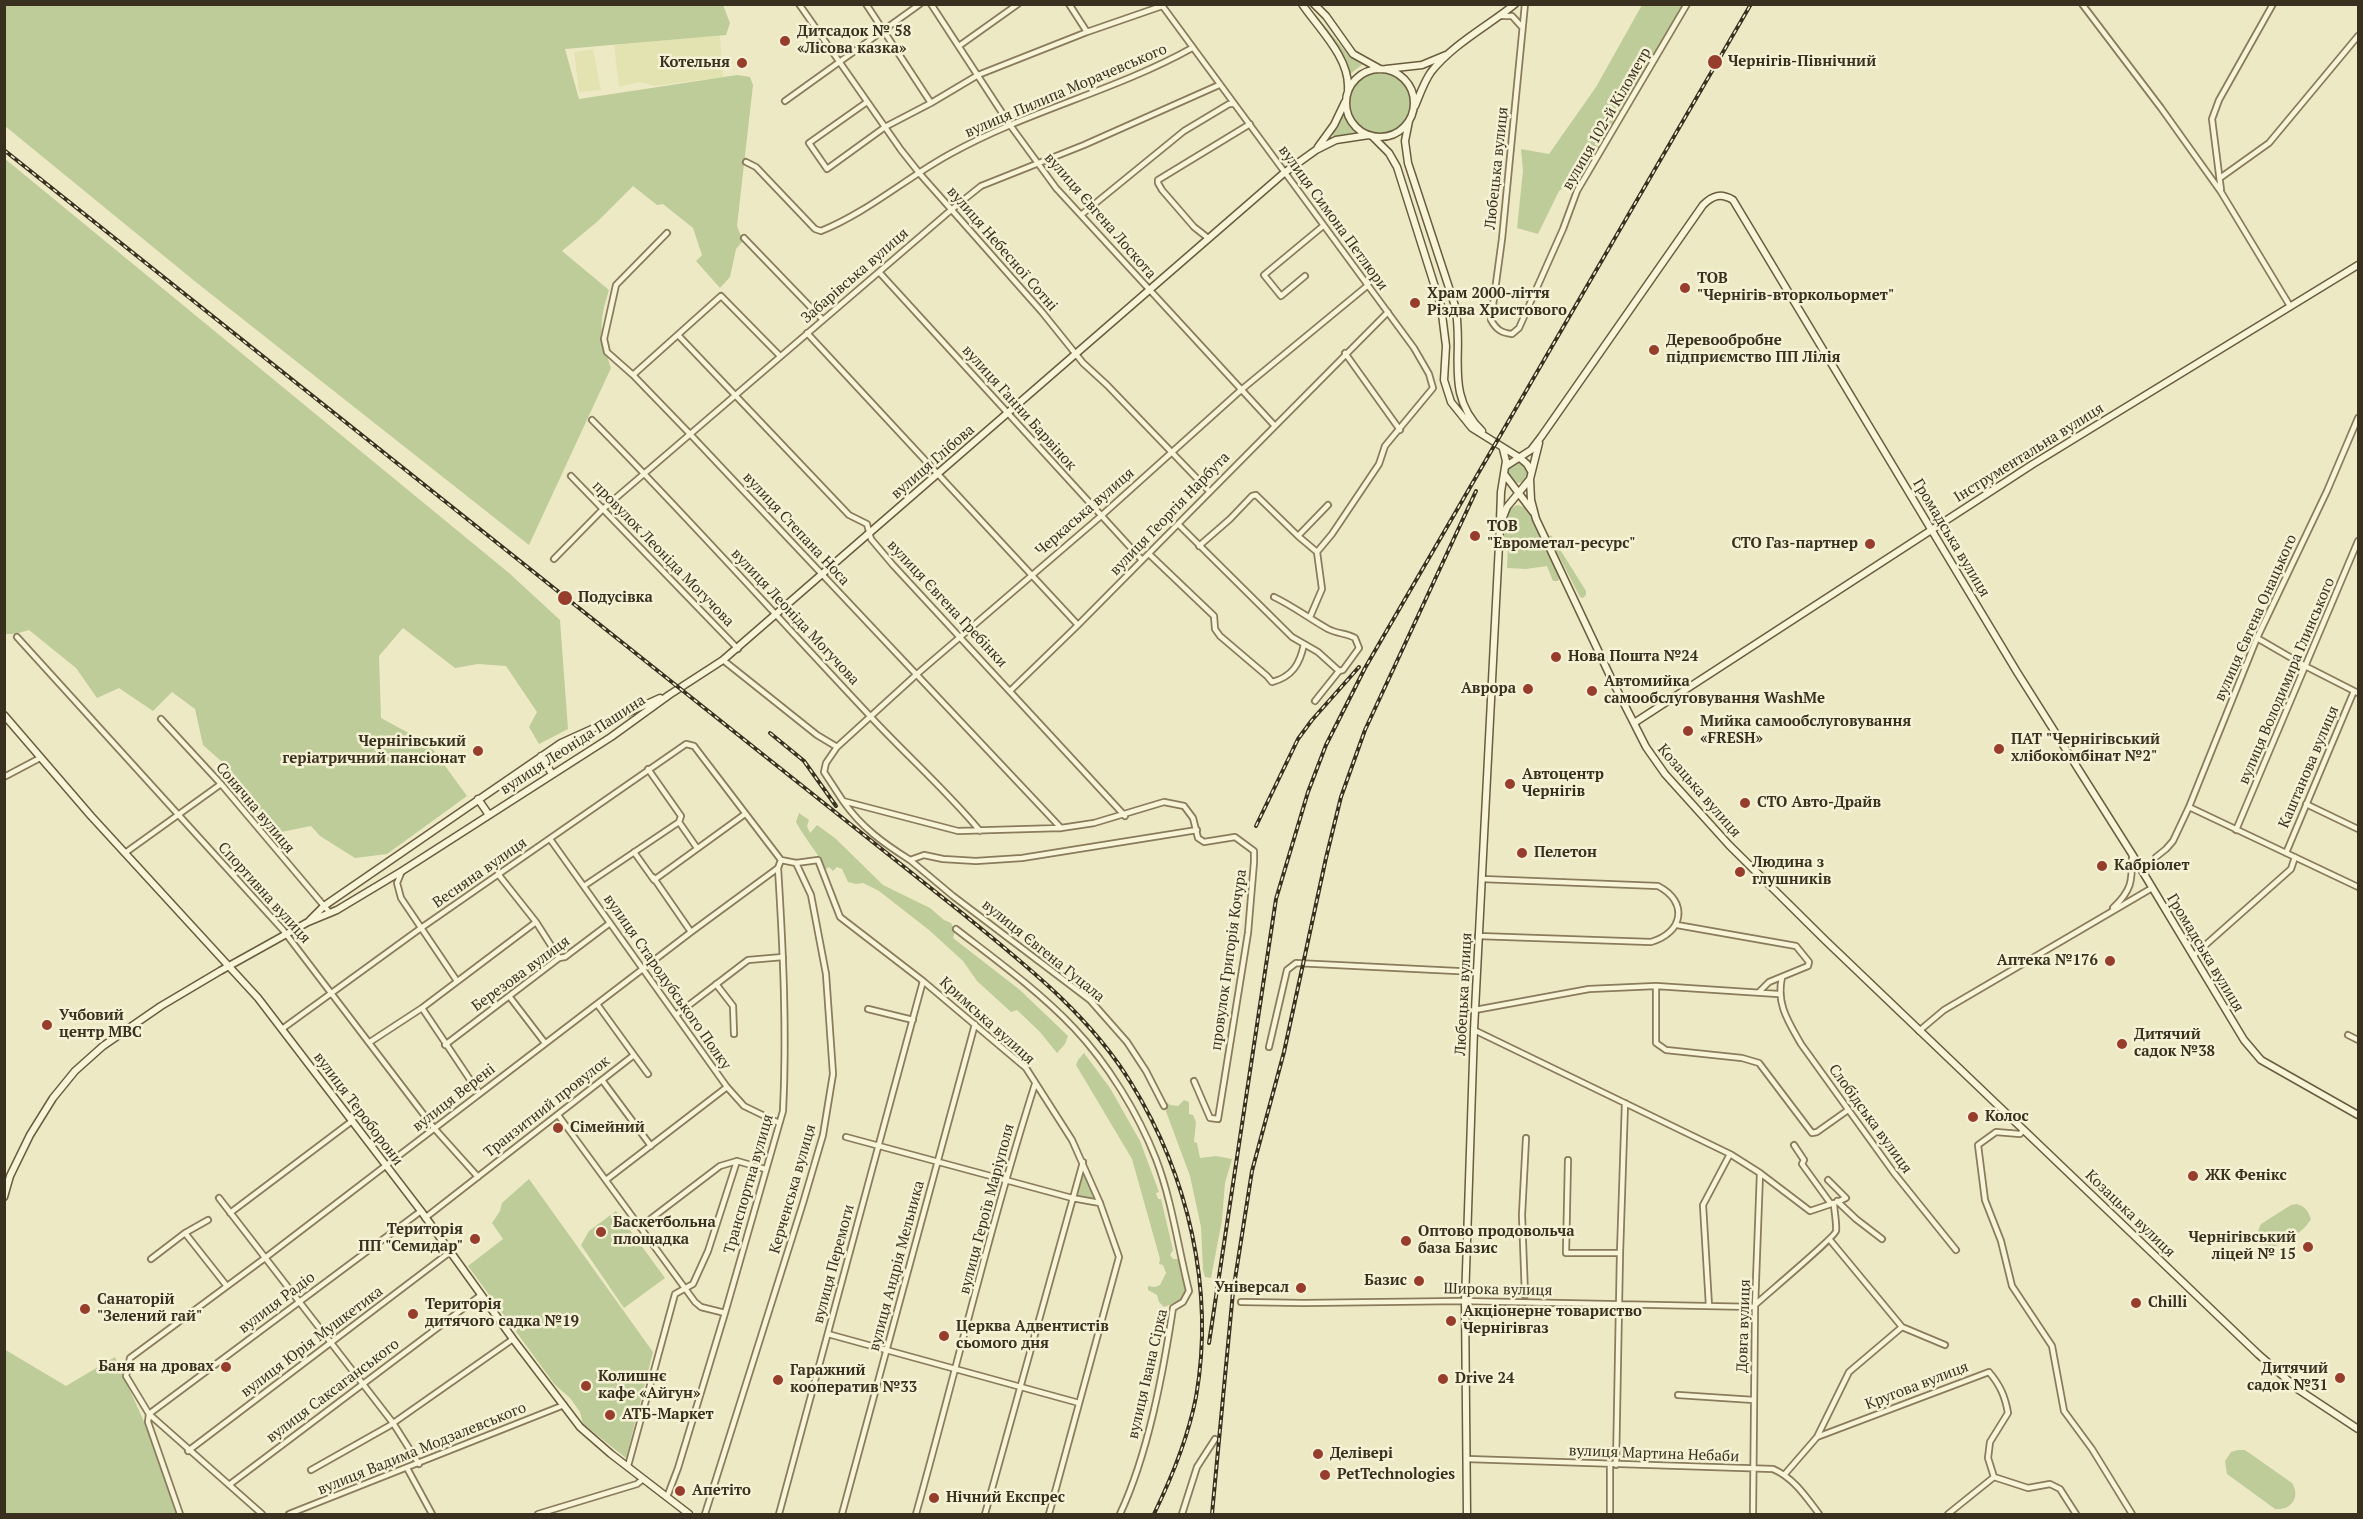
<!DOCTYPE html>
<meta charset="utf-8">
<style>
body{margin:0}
#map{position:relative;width:2363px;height:1519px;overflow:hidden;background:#eee9c5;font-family:"PT Serif",serif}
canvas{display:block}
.frame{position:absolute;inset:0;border:6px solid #39301f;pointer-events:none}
</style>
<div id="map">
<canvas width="2363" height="1519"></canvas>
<div class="frame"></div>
</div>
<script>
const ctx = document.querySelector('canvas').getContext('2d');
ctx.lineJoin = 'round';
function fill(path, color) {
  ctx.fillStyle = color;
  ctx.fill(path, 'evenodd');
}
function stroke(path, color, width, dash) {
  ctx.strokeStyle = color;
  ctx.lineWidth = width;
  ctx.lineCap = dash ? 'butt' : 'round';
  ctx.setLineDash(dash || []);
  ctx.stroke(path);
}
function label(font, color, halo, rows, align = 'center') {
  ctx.font = font + ' "PT Serif",serif';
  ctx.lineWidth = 5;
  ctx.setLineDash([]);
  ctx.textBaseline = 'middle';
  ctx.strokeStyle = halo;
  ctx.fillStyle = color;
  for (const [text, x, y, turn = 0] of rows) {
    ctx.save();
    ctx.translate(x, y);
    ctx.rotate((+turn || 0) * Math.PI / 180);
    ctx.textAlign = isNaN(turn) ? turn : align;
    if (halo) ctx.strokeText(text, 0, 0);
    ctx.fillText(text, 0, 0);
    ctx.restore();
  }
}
const farmland = new Path2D(`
 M720,35L723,77L654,86L640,82L619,87L614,45Z
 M593,49L601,90L579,92L574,52Z`);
const green = new Path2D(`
 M4,5H723L730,23L726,35L565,49L579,99L737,75L750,77L753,85L737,226L743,241L736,249L730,277L720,288L696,261L702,255L693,228L663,204L657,205L633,186L598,221L562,251L609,290C598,325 600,335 611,368L529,545L197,283L5,126Z
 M1642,5H1684L1581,174L1559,191L1538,234L1517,228L1523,171L1521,149L1549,154L1596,87Z
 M1312,10L1349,56L1363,64L1350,74L1346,59Z
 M1350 103a30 30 0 1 1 60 0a30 30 0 1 1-60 0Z
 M1343,115L1358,134L1335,138L1332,134Z
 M4,158L509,573L560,620L568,729L539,744L529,727L537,712L506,666L478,664L455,668L403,628L379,656L381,718L429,744L467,796L387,854L355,858L320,836L311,826L281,832L248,802L230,769L203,745L195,709L172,692L153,711L119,688L97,698L76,668L29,630L15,634H5Z
 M1508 473a10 10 0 1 1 20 0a10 10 0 1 1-20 0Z
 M1518,505L1527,508L1560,577L1558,581H1553L1547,566L1526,569L1507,568L1508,546L1504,545C1504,530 1501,510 1518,505Z
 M1551,535L1586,591V595L1583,598L1580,597L1549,537Z
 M799,813L809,820L807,826L810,833L817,825L835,838L883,885L930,908L944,920L951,923L955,931L953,938L1020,990L1068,1036L1065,1044L1057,1053L1040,1032L1017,1010L1011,1012L977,981L963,961L929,930L879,891L863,883L856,884L848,882L842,869L837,867L833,871L829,867L826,869C818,853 805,839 796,822Z
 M1084,1053L1110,1088L1140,1141L1159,1192L1156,1193L1158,1199H1161L1173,1250L1170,1255L1173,1259H1178L1182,1267L1186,1294L1182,1300L1164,1307L1159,1302L1157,1295L1148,1290V1286L1155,1287L1160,1285L1166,1273L1163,1265L1159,1264L1160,1259L1132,1159L1076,1065L1078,1060Z
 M1184,1100L1189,1102V1114L1193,1115L1196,1122L1194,1142L1197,1143L1200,1158L1216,1156L1232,1159L1225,1183L1222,1220L1211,1278L1205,1277L1203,1270L1201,1227L1190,1176L1164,1106L1167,1102L1170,1105L1178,1106Z
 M1083,1170L1097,1200L1074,1201Z
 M529,1179L653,1352L626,1458L583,1424L580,1412L570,1398L555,1385L468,1266L503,1239L492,1223L500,1211L502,1203Z
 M2297,1204C2306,1207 2308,1211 2311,1219C2303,1233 2282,1246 2267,1248C2258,1241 2255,1235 2261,1224L2291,1205Z
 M616,1211L665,1278L624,1308L581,1245L589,1231Z
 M4,1349L66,1386L115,1357L150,1435L176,1514H5Z
 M2238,1450H2245L2292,1483C2301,1497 2291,1511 2275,1509L2227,1474L2225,1461L2231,1452Z`);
const street = new Path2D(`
 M799,4L901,150L920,174L1042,312L1083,363L1107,385L1209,491
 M866,4L931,103
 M931,4L1010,125L1056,188L1274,425
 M1069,4L1087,32
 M1161,4L1414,348L1429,374L1433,388L1385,446L1379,464L1332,534L1317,552
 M1525,4L1502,239L1491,320C1496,329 1501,333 1512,334L1519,328L1563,229L1577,191L1687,4
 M2082,4L2161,108L2221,192L2290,306
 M1501,16H1512L1522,27
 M959,46L1018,4
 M785,101L920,4
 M867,102L809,143L827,169L885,127L931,103L978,75L1087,32L1162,6
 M746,162L756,167L815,229L821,231C868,212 906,178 950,154C1027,111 1115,91 1192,48
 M2220,178L2269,143L2358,36
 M2221,190L2212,119L2219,100L2273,4
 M1081,215L1184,131L1229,104H1234
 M667,233L616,285L604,339L607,352L633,375L690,434L1061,828
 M744,238L823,320
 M1208,238L1194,227L1162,190L1158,183V180L1250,124
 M879,272L1142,560
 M1305,276L1281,296L1264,275L1323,226
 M807,333L1078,625
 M678,335L849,515L867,524L871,539L893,565L1125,816
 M1345,353L1400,430
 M633,375L721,296L780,356
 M592,420C687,516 777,617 870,716C906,755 946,790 980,831
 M571,476L738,649
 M1178,524L1292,637L1318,652L1339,671L1315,701
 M1298,536L1328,505
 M1199,546L1230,519L1252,496L1256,495L1298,536L1317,552L1322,589L1310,617
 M1149,554L1214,616L1215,629L1220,636L1267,676L1272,682C1292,677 1300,664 1304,644
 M554,559L603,509L951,210L981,186L1084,145L1219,85
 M1274,597C1293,606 1310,619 1328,629C1338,634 1346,633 1355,638L1359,648L1343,670L1339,671
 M17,637L283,930L434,1128L478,1177
 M2257,638L2307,667L2358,693
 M723,660L817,735L837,747
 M1010,691L1078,625L1388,312
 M161,719L221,784L330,913
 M648,769L681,816L679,822
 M4,777L40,758
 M843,801C861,827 883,843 910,860L924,855L943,859L976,861L1022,858L1197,830
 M2306,804L2358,829
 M2189,807L2358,887
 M2236,830L2358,541
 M550,839L727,1087L744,1106L779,1123
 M634,852L654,880L745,814
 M125,853L221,784
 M2286,853L2354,691
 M2156,857L2166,849L2173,841L2189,807L2257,638L2327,491L2358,418
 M910,860L953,896L1090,1000L1127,1042L1146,1071L1164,1106
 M402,871L397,883L401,898L457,981
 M498,874L536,922L559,958
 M653,877L691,932
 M584,886L679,822L697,848
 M2113,908C2133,889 2132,880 2132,854
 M1677,925L1796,946L1809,962L1808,966L1769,982L1759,992
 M956,929C996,960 1039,991 1074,1028C1108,1064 1138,1113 1156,1159C1172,1201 1178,1247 1189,1291L1183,1302L1173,1308C1163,1374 1148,1454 1120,1514
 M1478,936L1651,942C1683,933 1689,902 1658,886L1482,879
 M2193,956L2291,869L2295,857
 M1782,977C1776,1004 1788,1021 1801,1044L1894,1173L1956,1250
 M716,984L733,1006L734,1034
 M1656,986V1043L1666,1050L1742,1058L1759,1063L1812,1133L1817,1132L1848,1110
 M509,996L545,1043
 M422,1008L479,1093
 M868,1009L913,1020
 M1475,1010L1589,989L1656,986L1778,994
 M676,1015L748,960L783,957
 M282,1029L421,928L686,744L694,746L781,860
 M1474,1030L1730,1154L1760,1173L1755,1307L1753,1514
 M1919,1031L1944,1010L2152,888
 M2348,1035L2358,1040
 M370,1042L422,1008L536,922
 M445,1045L559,958L565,957L610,923
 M1269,1047L1287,970L1296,963L1477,972
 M634,1055L648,1074
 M602,1080L651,1146
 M1194,1081L1210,1118L1218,1119L1248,933L1254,862V851L1235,837L1204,842L1198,838L1193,818L1184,806L1164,802L1094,823L1061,828L958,831L843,801L824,772L826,763L837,747L917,674L1101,516L1241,390L1367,286
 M558,1115L695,1302L701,1307L725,1313
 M2024,1130L2020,1134L1996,1132L1978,1145L1985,1200L2001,1241L2012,1286L2052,1346L2064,1411L2092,1449L2132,1514
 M846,1137L1072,1198L1100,1203
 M1794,1145L1804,1160L1802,1164L1831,1204
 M1568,1160L1566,1253H1620
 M737,1161L765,1169
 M606,1180L727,1087
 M1828,1180L1846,1198L1837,1202
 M219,1198L393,1423L419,1464
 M1837,1201L1856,1219L1882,1239
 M230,1213L352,1121
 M425,1218L634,1055L597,1004
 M640,1227L720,1166L737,1161
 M185,1233L208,1220
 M1830,1240L1902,1327L1945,1345
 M151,1259L185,1233L226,1285
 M1525,1295L1522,1215L1526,1138
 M1241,1302L1304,1303L1460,1301L1755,1307
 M1756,1304C1767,1294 1835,1237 1836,1231C1837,1224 1834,1210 1834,1203L1810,1211L1760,1173
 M1709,1306L1703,1205L1730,1154
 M828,1334L1079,1403
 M1678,1395L1754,1400
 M1817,1437L1989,1372C2000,1385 2005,1396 2008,1413L1990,1442L1988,1458L1994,1477
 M188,1451L450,1252
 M1467,1459L1773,1469C1794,1478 1806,1497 1819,1514
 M1616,1465L1620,1253L1625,1103
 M628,1466L675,1294L693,1284L708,1251L737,1161
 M407,1468L432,1514
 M311,1470L389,1426L513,1339
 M1785,1474L1817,1437L1849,1372L1902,1327
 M229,1485L481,1295
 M667,1497L678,1468L725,1313L783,1111C787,1030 783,948 778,868L781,860L796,863L818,860L840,917L923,981L1026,1068L1072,1140L1100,1203L1119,1257L1049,1514
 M180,1514L148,1422L149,1414L421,1211
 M262,1514L149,1414L126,1376L130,1358L265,1258L691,932L778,868
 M289,1514L564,1405
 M538,1514L637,1484L643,1479
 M705,1514L803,1203L823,1135L833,1074L826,974L811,895L796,863
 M779,1514L923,981
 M842,1514L975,1024
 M916,1514C956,1371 990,1226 1035,1084
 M985,1514L1083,1162
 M1182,1514L1197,1467L1215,1439
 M1610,1514V1465
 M1948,1514L1994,1477L2028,1488L2050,1484L2060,1489L2076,1514`);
const secondary = new Path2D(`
 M1302,4C1319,29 1350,58 1348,89
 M1314,4L1326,16L1353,54L1380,69
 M1386,69L1422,65L1446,55
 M1346 103a34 34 0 1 1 68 0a34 34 0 1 1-68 0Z
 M1415,106C1420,94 1424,82 1431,72C1453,44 1488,26 1515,4
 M1409,121L1405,141L1408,163L1455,306C1465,352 1443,393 1482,431
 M1372,136L1389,153L1397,167L1441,306L1446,346L1444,380L1451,402L1472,428L1520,458L1527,464L1531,471
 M1318,147L1334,125L1345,102
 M1506,466L1531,450L1541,437L1703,205C1713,195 1721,193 1733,200L2017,672L2132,854L2244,1040L2261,1060L2358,1115
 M1505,475L1533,512
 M1530,479L1531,500L1536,519L1612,680L1646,747L1665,774L1729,845L1825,940L2258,1354L2299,1390L2358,1429
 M1500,521L1501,492L1506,461L1503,449
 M4,715L91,816L258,998L421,1211L513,1339L580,1427L611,1454L689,1514
 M1634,723L2033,464L2358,265
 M541,756L552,774
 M478,799L489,815
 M310,920L324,906L561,743L660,698
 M4,1197L10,1176L30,1135L53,1098L75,1071L103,1046L161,1006L220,971L308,922L337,910L402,871L611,737L669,695L723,660L1284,173L1316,150L1336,140L1369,135
 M1467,1514L1465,1301L1474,1030L1500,525L1507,507L1530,479L1539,443`);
const rail = new Path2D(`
 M4,150C258,353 512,555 766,757C831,809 897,861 962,913C1024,964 1089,1014 1131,1083C1188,1175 1215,1289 1196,1397C1188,1438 1172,1477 1154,1514
 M770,733L804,761L836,806
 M1256,826L1298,739L1312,720L1359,667
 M1209,1343L1276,899L1308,792L1326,745L1365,668L1751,4
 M1212,1514L1233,1292L1252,1171L1284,1052L1326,858L1341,797L1365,730L1476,491`);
const markers = [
 [785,41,6,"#973d2c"],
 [1715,62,8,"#973d2c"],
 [742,63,6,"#973d2c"],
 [1685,288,6,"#973d2c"],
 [1415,303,6,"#973d2c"],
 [1654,350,6,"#973d2c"],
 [1475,536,6,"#973d2c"],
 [1870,544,6,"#973d2c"],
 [565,598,8,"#973d2c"],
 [1556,657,6,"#973d2c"],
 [1528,689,6,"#973d2c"],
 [1592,691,6,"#973d2c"],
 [1688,731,6,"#973d2c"],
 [1999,749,6,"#973d2c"],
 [478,751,6,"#973d2c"],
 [1510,784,6,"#973d2c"],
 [1745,803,6,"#973d2c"],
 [1522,853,6,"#973d2c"],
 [2102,866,6,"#973d2c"],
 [1740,872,6,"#973d2c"],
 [2110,961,6,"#973d2c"],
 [47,1025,6,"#973d2c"],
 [2122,1044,6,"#973d2c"],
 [1973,1117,6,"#973d2c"],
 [558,1128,6,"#973d2c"],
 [2193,1176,6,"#973d2c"],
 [601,1232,6,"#973d2c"],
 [475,1239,6,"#973d2c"],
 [1406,1241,6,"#973d2c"],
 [2308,1247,6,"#973d2c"],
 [1419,1281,6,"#973d2c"],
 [1301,1288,6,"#973d2c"],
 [2136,1303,6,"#973d2c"],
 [85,1309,6,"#973d2c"],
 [413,1314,6,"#973d2c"],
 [1451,1321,6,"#973d2c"],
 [944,1336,6,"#973d2c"],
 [226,1367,6,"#973d2c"],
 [2340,1378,6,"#973d2c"],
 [1443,1379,6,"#973d2c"],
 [778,1380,6,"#973d2c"],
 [586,1386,6,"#973d2c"],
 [610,1415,6,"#973d2c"],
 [1318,1454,6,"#973d2c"],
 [1325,1475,6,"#973d2c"],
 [680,1491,6,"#973d2c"],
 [934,1498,6,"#973d2c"]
];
const poiNames = [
 ["Дитсадок № 58",797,32],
 ["«Лісова казка»",797,49],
 ["Чернігів-Північний",1728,62],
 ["Котельня",730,63,"right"],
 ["ТОВ",1697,279],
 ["\"Чернігів-вторкольормет\"",1697,296],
 ["Храм 2000-ліття",1427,294],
 ["Різдва Христового",1427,311],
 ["Деревообробне",1666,341],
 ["підприємство ПП Лілія",1666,358],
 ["ТОВ",1487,527],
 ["\"Еврометал-ресурс\"",1487,544],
 ["СТО Газ-партнер",1858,544,"right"],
 ["Подусівка",578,598],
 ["Нова Пошта №24",1568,657],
 ["Автомийка",1604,682],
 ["самообслуговування WashMe",1604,699],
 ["Аврора",1516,689,"right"],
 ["Мийка самообслуговування",1700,722],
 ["«FRESH»",1700,739],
 ["ПАТ \"Чернігівський",2011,740],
 ["хлібокомбінат №2\"",2011,757],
 ["Чернігівський",466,742,"right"],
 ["геріатричний пансіонат",466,759,"right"],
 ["Автоцентр",1522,775],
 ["Чернігів",1522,792],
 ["СТО Авто-Драйв",1757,803],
 ["Пелетон",1534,853],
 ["Людина з",1752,863],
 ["глушників",1752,880],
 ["Кабріолет",2114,866],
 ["Аптека №176",2098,961,"right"],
 ["Учбовий",59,1016],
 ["центр МВС",59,1033],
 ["Дитячий",2134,1035],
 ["садок №38",2134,1052],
 ["Колос",1985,1117],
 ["Сімейний",570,1128],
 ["ЖК Фенікс",2205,1176],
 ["Баскетбольна",613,1223],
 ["площадка",613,1240],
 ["Територія",463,1230,"right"],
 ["ПП \"Семидар\"",463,1247,"right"],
 ["Оптово продовольча",1418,1232],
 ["база Базис",1418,1249],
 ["Чернігівський",2296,1238,"right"],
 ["ліцей № 15",2296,1255,"right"],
 ["Базис",1407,1281,"right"],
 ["Універсал",1289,1288,"right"],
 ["Санаторій",97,1300],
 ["\"Зелений гай\"",97,1317],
 ["Chilli",2148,1303],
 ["Територія",425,1305],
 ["дитячого садка №19",425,1322],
 ["Акціонерне товариство",1463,1312],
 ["Чернігівгаз",1463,1329],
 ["Церква Адвентистів",956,1327],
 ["сьомого дня",956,1344],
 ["Баня на дровах",214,1367,"right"],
 ["Дитячий",2328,1369,"right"],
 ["садок №31",2328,1386,"right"],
 ["Гаражний",790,1371],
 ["кооператив №33",790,1388],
 ["Колишнє",598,1377],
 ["кафе «Айгун»",598,1394],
 ["Drive 24",1455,1379],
 ["АТБ-Маркет",622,1415],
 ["Делівері",1330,1454],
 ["PetTechnologies",1337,1475],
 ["Апетіто",692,1491],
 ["Нічний Експрес",946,1498]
];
const streetNames = [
 ["вулиця Пилипа Морачевського",1066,91,-23],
 ["вулиця 102-й Кілометр",1607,119,-60],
 ["Любецька вулиця",1497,168,-84],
 ["вулиця Євгена Лоскота",1100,216,49],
 ["вулиця Симона Петлюри",1333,218,54],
 ["вулиця Небесної Сотні",1002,249,49],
 ["Забарівська вулиця",855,276,-41],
 ["вулиця Ганни Барвінок",1019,408,48],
 ["Інструментальна вулиця",2029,453,-32],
 ["вулиця Глібова",933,462,-41],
 ["Черкаська вулиця",1085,512,-41],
 ["вулиця Георгія Нарбута",1170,514,-46],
 ["вулиця Степана Носа",796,529,47],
 ["Громадська вулиця",1951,538,59],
 ["провулок Леоніда Могучова",663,554,46],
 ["вулиця Євгена Гребінки",947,604,47],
 ["вулиця Леоніда Могучова",795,617,47],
 ["вулиця Євгена Онацького",2256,618,-66],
 ["вулиця Володимира Глинського",2287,681,-67],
 ["вулиця Леоніда Пашина",573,745,-33],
 ["Каштанова вулиця",2309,767,-67],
 ["Козацька вулиця",1699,791,49],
 ["Сонячна вулиця",255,808,50],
 ["Весняна вулиця",480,873,-35],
 ["Спортивна вулиця",264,893,48],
 ["вулиця Євгена Гуцала",1043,951,39],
 ["Громадська вулиця",2205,953,59],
 ["провулок Григорія Кочура",1229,960,-82],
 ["Березова вулиця",521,974,-36],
 ["вулиця Стародубського Полку",667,982,55],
 ["Любецька вулиця",1464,994,-87],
 ["Кримська вулиця",987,1021,42],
 ["вулиця Верені",454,1098,-38],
 ["Транзитний провулок",547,1107,-38],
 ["вулиця Тероборони",358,1109,53],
 ["Слобідська вулиця",1870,1119,54],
 ["Транспортна вулиця",749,1184,-74],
 ["Керченська вулиця",793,1189,-74],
 ["вулиця Героїв Маріуполя",987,1209,-75],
 ["Козацька вулиця",2130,1214,44],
 ["вулиця Перемоги",834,1264,-75],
 ["вулиця Андрія Мельника",897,1266,-75],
 ["Широка вулиця",1498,1290,1],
 ["вулиця Радіо",277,1303,-37],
 ["Довга вулиця",1744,1326,-88],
 ["вулиця Юрія Мушкетика",312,1342,-37],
 ["вулиця Івана Сірка",1148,1374,-77],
 ["Кругова вулиця",1917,1386,-21],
 ["вулиця Саксаганського",333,1391,-37],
 ["вулиця Вадима Модзалевського",422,1449,-22],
 ["вулиця Мартина Небаби",1654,1454,2]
];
fill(farmland, '#e3e3b2');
fill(green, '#bdcc99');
stroke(street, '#897b5b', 8);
stroke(secondary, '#6a5c3e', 9);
stroke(street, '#f8f4d8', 4.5);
stroke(secondary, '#f8f4d8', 6);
stroke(rail, '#39301f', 4);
stroke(rail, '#f5f1d4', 1.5, [4.5]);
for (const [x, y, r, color] of markers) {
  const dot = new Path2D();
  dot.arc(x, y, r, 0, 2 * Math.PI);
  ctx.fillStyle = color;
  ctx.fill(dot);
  stroke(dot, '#f5f1d4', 2);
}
label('bold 15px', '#39301f', '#f5f1d4', poiNames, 'left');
label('15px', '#39301f', '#f5f1d4', streetNames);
</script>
